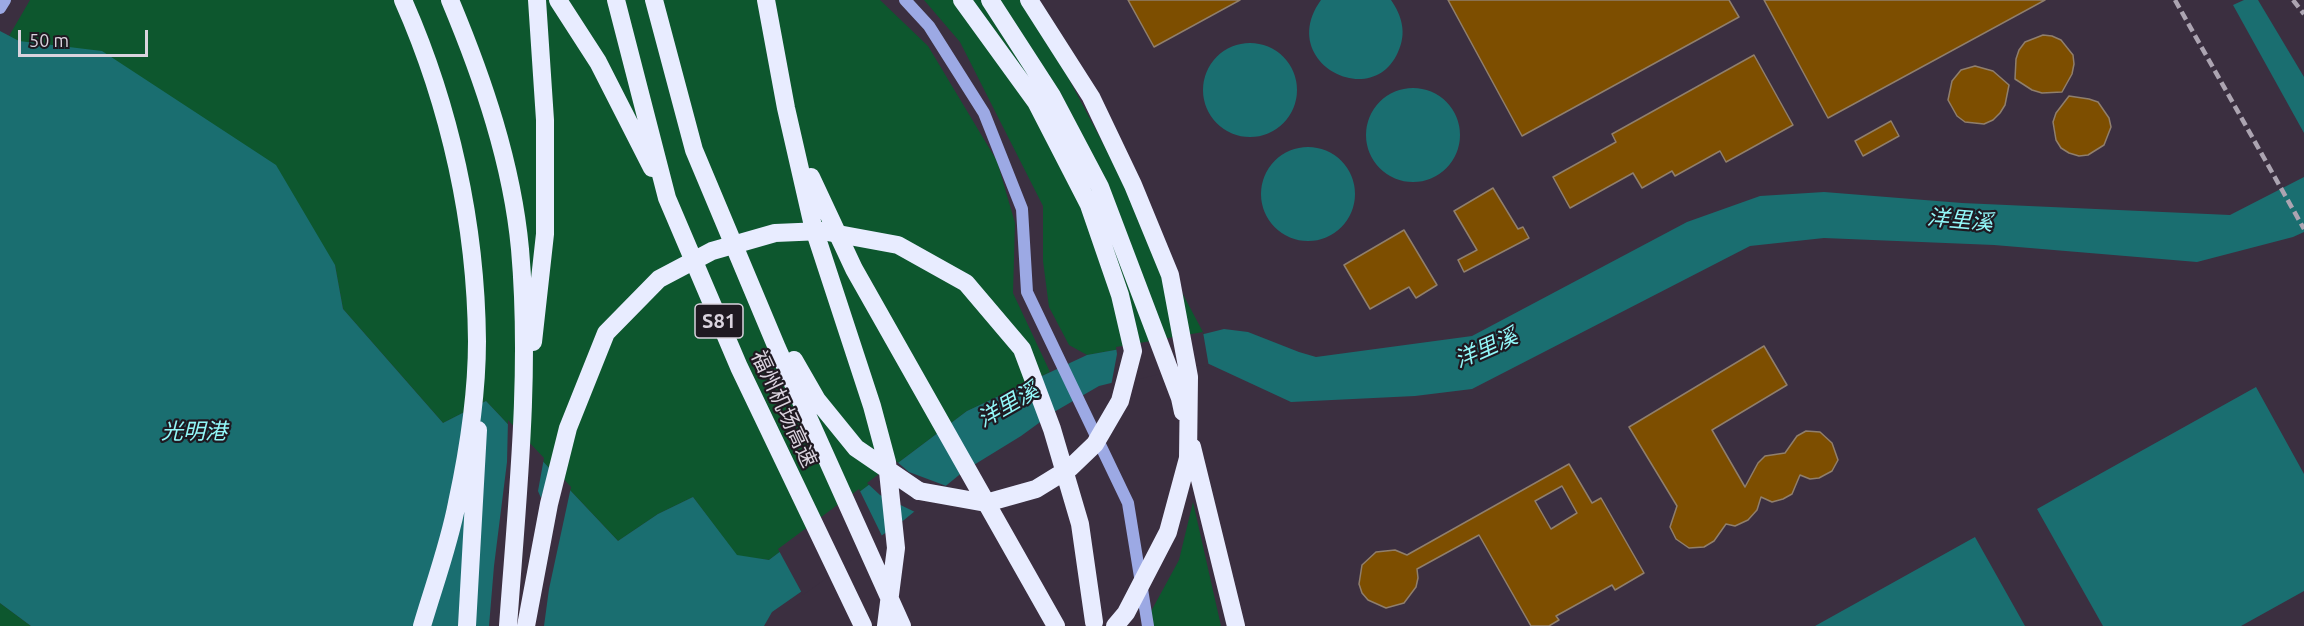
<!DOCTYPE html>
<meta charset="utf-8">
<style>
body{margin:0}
#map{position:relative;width:2304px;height:626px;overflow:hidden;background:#3b2f40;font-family:Ubuntu,sans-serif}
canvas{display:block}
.scale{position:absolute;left:18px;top:30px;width:130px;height:27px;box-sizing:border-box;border:3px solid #dad3de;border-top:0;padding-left:8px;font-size:18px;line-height:21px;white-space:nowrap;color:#dad3de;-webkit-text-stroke:4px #1f1921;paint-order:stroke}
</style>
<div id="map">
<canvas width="2304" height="626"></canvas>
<div class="scale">50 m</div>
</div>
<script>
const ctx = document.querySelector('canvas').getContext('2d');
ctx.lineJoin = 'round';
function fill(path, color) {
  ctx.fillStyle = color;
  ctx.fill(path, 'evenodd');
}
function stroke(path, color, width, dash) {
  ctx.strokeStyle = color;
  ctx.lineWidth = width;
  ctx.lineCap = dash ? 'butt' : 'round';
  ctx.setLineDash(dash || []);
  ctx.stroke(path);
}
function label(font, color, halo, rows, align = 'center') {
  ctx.font = font + ' Ubuntu,"Noto Sans SC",sans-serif';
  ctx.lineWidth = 4.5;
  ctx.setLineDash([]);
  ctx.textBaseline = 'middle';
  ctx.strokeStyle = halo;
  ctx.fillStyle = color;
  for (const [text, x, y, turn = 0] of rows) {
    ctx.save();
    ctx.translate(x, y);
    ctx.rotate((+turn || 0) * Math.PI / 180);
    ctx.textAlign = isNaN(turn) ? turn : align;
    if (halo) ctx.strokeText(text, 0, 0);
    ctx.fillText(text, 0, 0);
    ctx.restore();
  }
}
const green = new Path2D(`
 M30,0H880L928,46L997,161L1015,223L1013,293L1050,372L967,411L769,560L737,556L693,497L658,514L618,541L486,401L443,423L343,309L335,265L9,36Z
 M924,0H1027L1204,334L1087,355L1069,345L1049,307L1043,261V206L960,42Z
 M1193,502L1221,626H1151L1149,615L1179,560Z
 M0,603L31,626H0Z`);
const water = new Path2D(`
 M1321,0H1391C1402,16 1407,33 1398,52C1372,112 1276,62 1321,0Z
 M2244,0H2258L2304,77V133L2233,5Z
 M0,31L19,41L102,51L276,165L335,265L343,309L443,423L486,401L618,541L658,514L693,497L737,555L769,560L967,411L1087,355L1204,334L1224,329L1248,332L1299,352L1316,357L1472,336L1687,222L1760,196L1824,192L1962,203L2230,215L2304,177V232L2293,237L2197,262L1994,245L1824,238L1750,246L1472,389L1415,396L1291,402L1209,364L1196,362L1099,386L1054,412L1021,436L964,471L904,520L772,612L764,626H31L0,603Z
 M1203 90a47 47 0 1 1 94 0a47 47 0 1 1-94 0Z
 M1366 135a47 47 0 1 1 94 0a47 47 0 1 1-94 0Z
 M1261 194a47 47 0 1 1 94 0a47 47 0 1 1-94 0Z
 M2256,387L2304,474V591L2241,626H2103L2037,509Z
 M1975,537L2025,626H1815Z`);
const pier = new Path2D(`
 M1203,332L1209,367L1196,365L1111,386L1117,354L1116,347Z
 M508,420L544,458L538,491L541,498L551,465L571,487L549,589L544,626H489L494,566L507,462Z
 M896,461L909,472L949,487L917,513L880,495L867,483Z
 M859,489L883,538L803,595L778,549Z`);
const building = new Path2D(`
 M1128,0H1240L1154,47Z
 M1448,0H1729L1739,17L1522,136Z
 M1764,0H2045L1828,118Z
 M2043,35L2052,36L2061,40L2073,55L2074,64L2072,74L2062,92L2042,93L2032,90L2015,79L2016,59L2019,50L2025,42Z
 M1754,55L1793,125L1726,162L1720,151L1675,176L1672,171L1642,188L1633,173L1570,208L1553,177L1616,142L1612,134Z
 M1975,66L1993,71L2009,85L2005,105L2000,113L1993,120L1984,124L1965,122L1957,116L1948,100L1952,81L1961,70Z
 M2069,96L2089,99L2098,102L2109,118L2111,127L2104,145L2088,155L2079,156L2069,153L2061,148L2056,140L2053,122L2056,113Z
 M1891,121L1899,136L1863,156L1855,141Z
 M1493,188L1518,229L1523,227L1529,238L1464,272L1458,260L1477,250L1454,211Z
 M1404,230L1437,285L1416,298L1409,287L1370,309L1344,265Z
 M1764,346L1787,385L1712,430L1745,487L1758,463L1765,456L1785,453L1797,436L1806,431L1820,432L1832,443L1838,460L1832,471L1819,478L1810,479L1800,475L1792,494L1783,499L1772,502L1761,497L1757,510L1748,520L1735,526L1726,524L1714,541L1704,547L1689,548L1676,539L1670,527L1677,506L1629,427Z
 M1569,464L1592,503L1601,498L1644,573L1615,590L1612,585L1556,616L1559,620L1549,626H1531L1479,535L1417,569L1418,578L1416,587L1404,603L1386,608L1368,600L1362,593L1359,584L1362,565L1376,552L1395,550L1407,555ZM1562,486L1577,513L1551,529L1535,501Z`);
const secondary = new Path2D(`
 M905,0L929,26L984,113L1022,209L1027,292L1128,503L1148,626
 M0,8L5,0`);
const highway = new Path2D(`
 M403,0C450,106 476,224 477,341C477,393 468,452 457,503C449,545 434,585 422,626
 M450,0C483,79 512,163 520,249C531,374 517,501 508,626
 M558,0L598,62L652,168
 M616,0L667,198L739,367L863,626
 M654,0L694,150L777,348L902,626
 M766,0L786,108L813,226L872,406L887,462L896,548L886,626
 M811,177L854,269L1056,626
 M533,342L545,234V120L537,0
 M794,360L817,400L856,448L919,491
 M467,626L478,430`);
const rail = new Path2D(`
 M2175,0L2304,229
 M2293,0L2304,14`);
const highwayBridge = new Path2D(`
 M990,0L1052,96L1100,187L1180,398L1183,412
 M1029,0L1091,97L1133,185L1170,275L1189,377L1188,458L1168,532L1126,613L1115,626
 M1192,447L1236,626
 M919,491L986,503L1036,489L1070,468L1095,444L1120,401L1133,351L1120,295L1089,205L1036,102L962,0
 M526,626L549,504L568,428L606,333L659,279L712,251L775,233L822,231L898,245L966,283L1022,349L1052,429L1080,524L1094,622`);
const shields = [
 [719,321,48]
];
const shieldNames = [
 ["S81",719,321]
];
const streetNames = [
 ["福州机场高速",784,409,65]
];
const waterNames = [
 ["洋里溪",1960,220,5],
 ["洋里溪",1486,348,-24],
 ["洋里溪",1008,405,-30],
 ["光明港",194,432]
];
fill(green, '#0d572e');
fill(water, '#1a6e70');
fill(pier, '#3b2f40');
fill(building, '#7d4e00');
stroke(building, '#907f6c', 1.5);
stroke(secondary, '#9ca9e4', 12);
stroke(highway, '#e8ecff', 18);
stroke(rail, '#aca4b1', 4.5, [9, 4.5]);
stroke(highwayBridge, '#e8ecff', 18);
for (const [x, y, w] of shields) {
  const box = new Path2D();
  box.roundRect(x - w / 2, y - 17, w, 34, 4.5);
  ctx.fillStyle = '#1f1921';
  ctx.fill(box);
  stroke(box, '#dad3de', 1.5);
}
label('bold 20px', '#dad3de', null, shieldNames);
label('21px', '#dad3de', '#1f1921', streetNames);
label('italic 22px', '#92f7f8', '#1f1921', waterNames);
</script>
